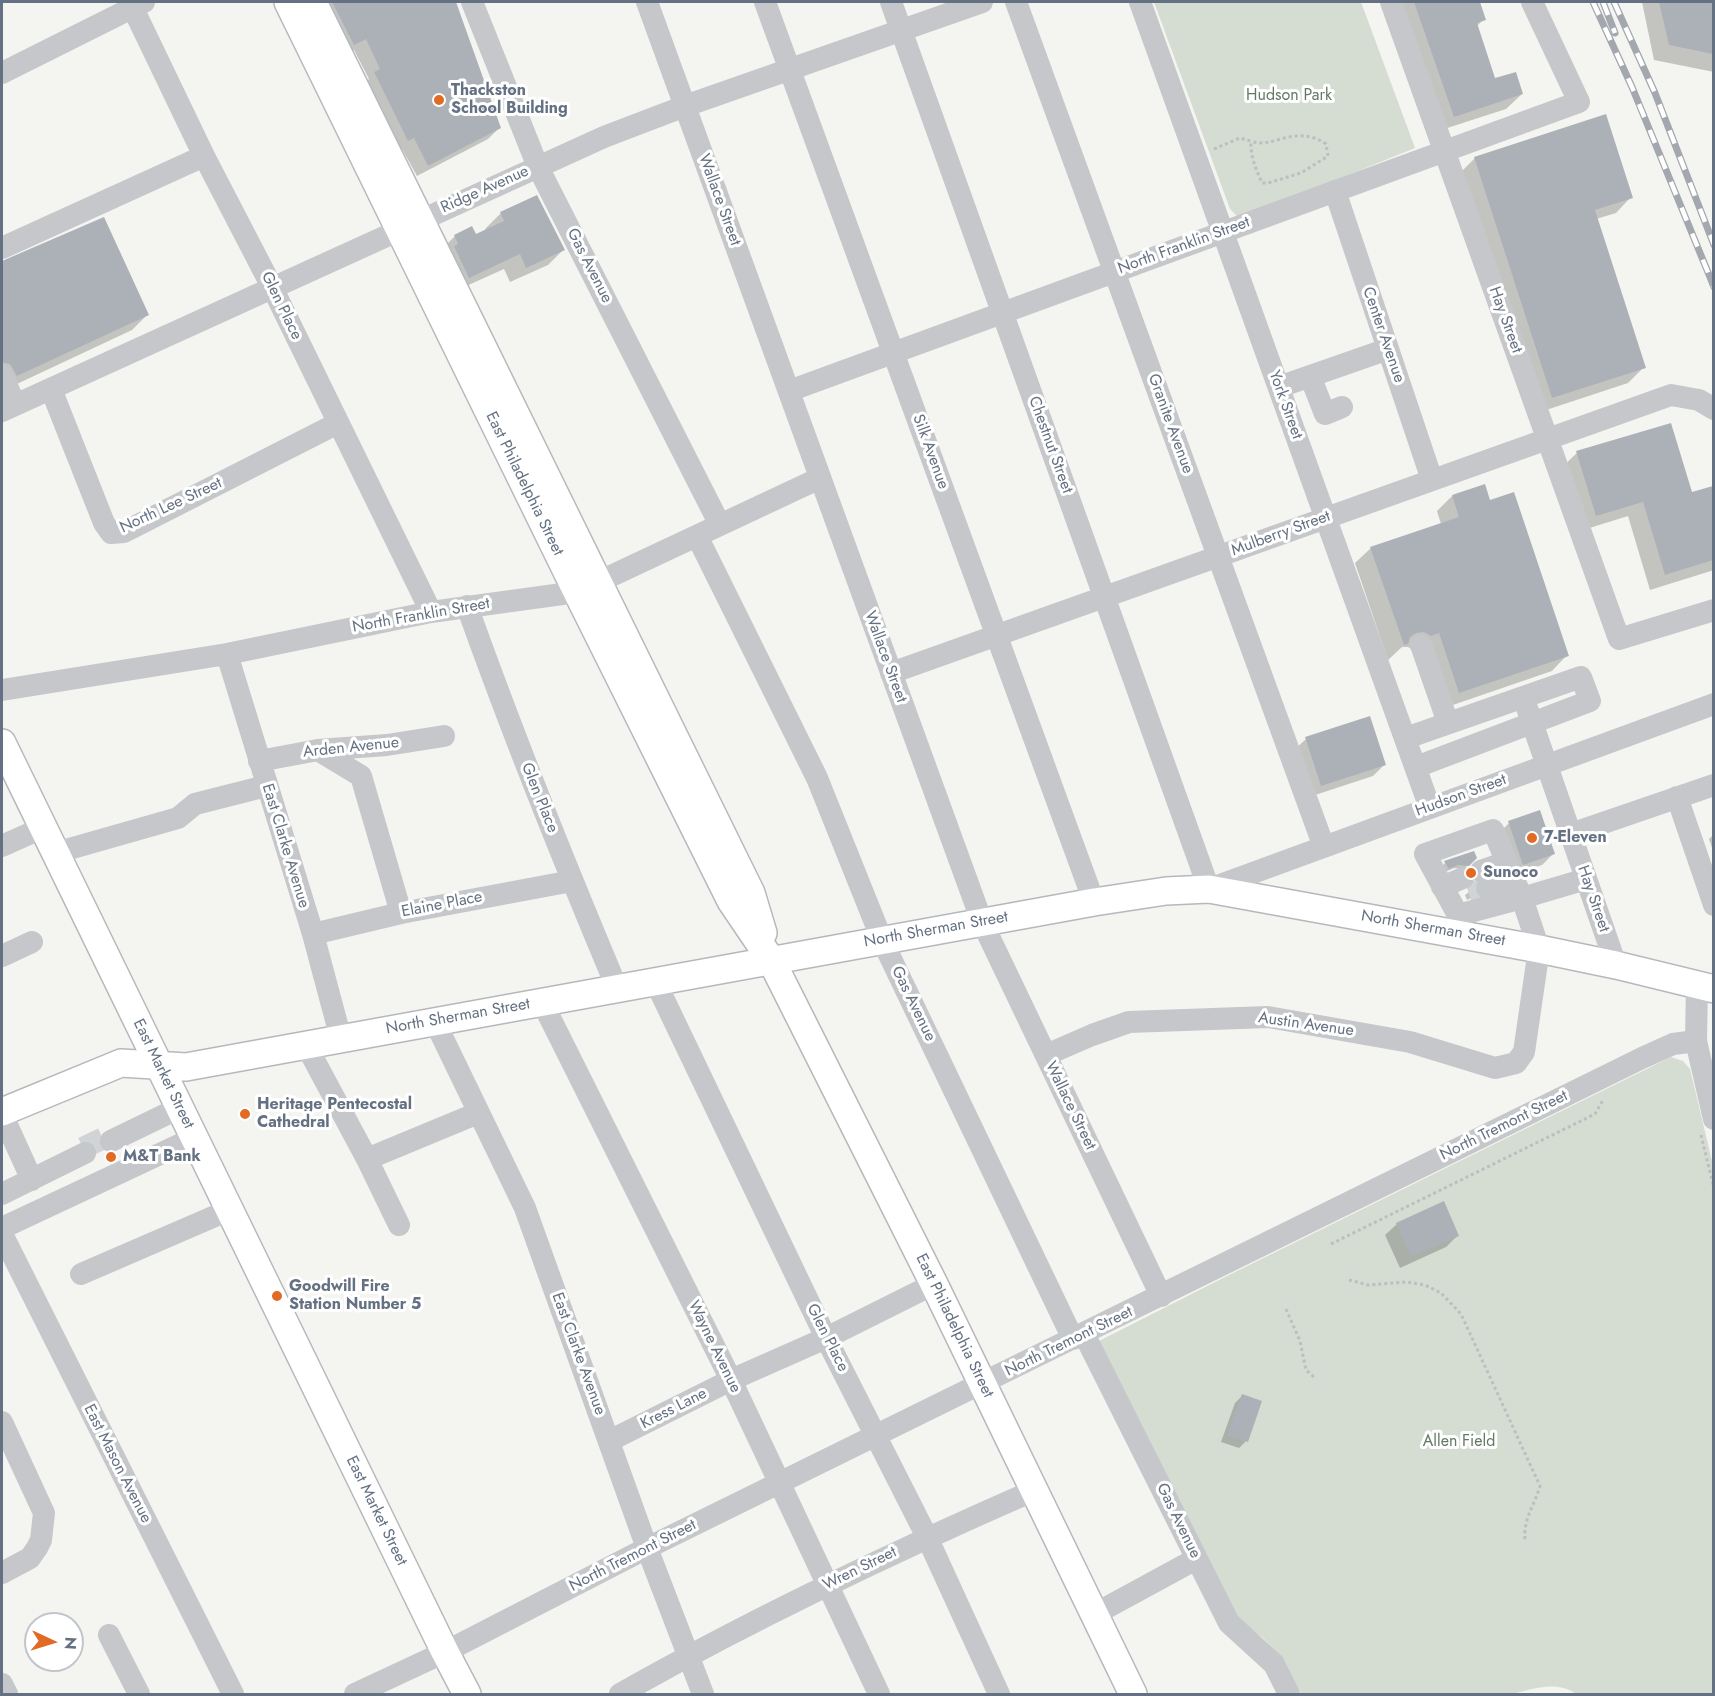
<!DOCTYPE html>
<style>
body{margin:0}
#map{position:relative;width:1715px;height:1696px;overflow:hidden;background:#f4f5f1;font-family:Jost,sans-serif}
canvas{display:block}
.frame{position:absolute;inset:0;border:3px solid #647182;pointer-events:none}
.north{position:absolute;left:24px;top:1612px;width:60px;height:60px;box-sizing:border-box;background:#fff;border:2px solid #c1c6cd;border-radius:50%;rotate:94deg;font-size:16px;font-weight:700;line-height:24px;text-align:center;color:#647182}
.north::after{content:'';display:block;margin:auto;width:21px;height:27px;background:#e16a25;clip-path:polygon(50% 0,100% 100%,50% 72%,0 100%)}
</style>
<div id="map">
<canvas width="1715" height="1696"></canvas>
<div class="frame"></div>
<div class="north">N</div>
</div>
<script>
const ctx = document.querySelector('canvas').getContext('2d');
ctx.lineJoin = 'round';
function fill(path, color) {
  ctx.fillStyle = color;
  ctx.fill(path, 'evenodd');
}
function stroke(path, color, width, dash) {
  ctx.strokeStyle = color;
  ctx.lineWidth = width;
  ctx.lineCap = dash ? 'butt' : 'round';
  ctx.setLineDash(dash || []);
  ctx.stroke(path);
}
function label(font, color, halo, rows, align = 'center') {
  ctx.font = font + ' Jost,sans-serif';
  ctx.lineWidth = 6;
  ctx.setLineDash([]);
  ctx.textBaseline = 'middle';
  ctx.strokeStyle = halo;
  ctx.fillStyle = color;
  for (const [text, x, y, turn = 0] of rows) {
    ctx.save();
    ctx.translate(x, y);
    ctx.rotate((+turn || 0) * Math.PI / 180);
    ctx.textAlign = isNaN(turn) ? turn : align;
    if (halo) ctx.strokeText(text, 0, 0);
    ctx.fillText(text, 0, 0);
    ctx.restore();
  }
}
const green = new Path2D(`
 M1154,2H1361L1415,148L1259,211L1237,216L1230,209Z
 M1671,1057L1683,1061L1690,1069L1714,1169L1713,1694H1576C1557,1680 1534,1689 1512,1694H1301L1285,1661L1264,1639L1235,1616L1099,1341L1229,1275Z`);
const shadow = new Path2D(`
 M332,2H454L499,128L488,139L417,176L402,149L397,151L363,85L369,79L354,50L342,55L321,13Z
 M1394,2H1478L1484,19L1477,26L1494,80L1522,94L1506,109L1438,131Z
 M1642,2H1714V72L1654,60Z
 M1475,158L1631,197L1616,213L1596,219L1644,367L1628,383L1537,413L1459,174Z
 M501,213L563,250L548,265L510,282L504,269L453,292L439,252L455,236H475L486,231L485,229Z
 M2,262H8L147,315L132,330L2,391Z
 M1577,453L1691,494L1714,488V570L1650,590L1628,516L1580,531L1561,468Z
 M1452,496L1489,502L1567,655L1552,671L1444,708L1414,651L1408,647H1402L1388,660L1355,563L1371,548L1441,524L1437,511Z
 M1306,739L1384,765L1373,776L1309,797L1294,750Z
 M1509,823L1554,853L1542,865L1512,875L1498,834Z
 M1714,834V854L1709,839Z
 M1475,858L1464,869L1454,868L1445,872L1442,866L1445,863Z
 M1473,889L1475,896L1467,900L1465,895Z
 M1397,1224L1457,1236L1446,1247L1400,1268L1385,1235Z
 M1242,1396L1246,1441L1239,1448L1221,1442L1235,1403Z`);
const building = new Path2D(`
 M332,2H456L501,128L428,166L414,138L408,141L374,72L380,69L366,39L354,45Z
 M1414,2H1480L1486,20L1477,23L1495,78L1516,72L1523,94L1454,117Z
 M1659,2H1713V54L1669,45Z
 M1606,114L1633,198L1595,210L1646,368L1552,398L1474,157Z
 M537,195L565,250L526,268L520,254L469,278L454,246L458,244L454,235L472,226L476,234L504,221L500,212Z
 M104,217L149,315L17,376L10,364L2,362V261Z
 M1671,423L1692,492L1713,486V560L1665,575L1643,502L1596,516L1576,451Z
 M1485,484L1490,500L1514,492L1569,656L1459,693L1439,633L1431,636L1424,632L1416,633L1410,637L1408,644L1404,645L1370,547L1459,517L1452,495Z
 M1370,716L1386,765L1321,786L1305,737Z
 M1540,810L1555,854L1523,865L1508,821Z
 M1474,851L1477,858L1469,866L1458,865L1449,869L1444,861Z
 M1444,1201L1459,1236L1411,1257L1396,1223Z
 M1242,1394L1262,1401L1248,1442L1227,1435Z`);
const minorTunnel = new Path2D(`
 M1469,894L1487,888
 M83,1148L108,1136`);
const path = new Path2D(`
 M1214,149L1240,138L1251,141C1250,156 1256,169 1262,183H1268L1301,173L1328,156L1326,144C1295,123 1272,150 1251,141
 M1701,1135L1714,1188
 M1331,1244L1595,1114L1603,1100
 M1349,1280L1368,1285L1406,1282L1425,1285L1441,1293L1461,1314L1540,1486C1534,1507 1523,1518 1525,1541
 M1286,1309L1300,1341L1306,1370L1316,1379`);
const minor = new Path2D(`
 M130,2L204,156L273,289L431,612
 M472,2L538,167L720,525
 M647,2L982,922L1161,1296
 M765,2L1094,902
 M891,2L1209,889L1714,704
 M1016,2L1324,847
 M1140,2L1430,808
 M1391,2L1619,639L1714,610
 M2,73L144,2
 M1335,191L1432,480
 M2,248L204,156
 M2,375L15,404
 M1310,376L1325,414L1342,407
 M1279,387L1388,349
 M51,389L104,523L111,533L124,532L338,423
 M789,391L1579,102L1532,2
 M2,411L604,137L685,106L982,2
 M697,536L817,778L882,940L1073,1339
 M467,606C513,735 564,862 617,988
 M1421,645L1448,723
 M227,654L313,934L341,1039
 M891,673L1671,395L1699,400L1714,409
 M2,690L227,654L431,612L577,592L820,478
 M1527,708L1616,965
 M1406,738L1581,677L1590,701L1416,767
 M318,750L361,776L401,913
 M259,761L318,750L387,745L444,736
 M1677,797L1714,905
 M1493,830L1522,898L1458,915L1425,854Z
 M1571,834L1714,785
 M2,846L42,828
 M55,853L178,818L195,804L266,786
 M1481,871L1507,862
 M1442,887L1463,878
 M1487,888L1515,879
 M313,934L401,913L572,881
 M2,956L32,942
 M655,981L826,1338L927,1537L999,1694
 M1697,984L1696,1041L1714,1119
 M542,1002L731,1380L879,1694
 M435,1022L525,1208L647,1548L703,1694
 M306,1045L367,1159L399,1225
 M1046,1055L1092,1035L1129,1022L1268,1017L1410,1042L1495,1068L1516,1063L1524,1052L1539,949L1522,898L1586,879
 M2,1114L32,1180
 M111,1141L179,1108
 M367,1159L478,1113
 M2,1194L85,1153
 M2,1228L194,1138
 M2,1234L233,1694
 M81,1274L229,1210
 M1084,1334L1229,1623L1274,1664L1289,1694
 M2,1422L44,1513L41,1540L37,1548L30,1558L2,1573
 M609,1441L731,1380L826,1338L934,1284
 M1093,1615L1196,1559
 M109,1635L139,1694
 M2,1684L7,1694
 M355,1694L445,1652L647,1548L1642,1058L1673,1044L1696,1041
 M620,1694C754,1618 893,1552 1035,1490`);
const major = new Path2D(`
 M288,2L577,592L731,901L771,960L934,1284L1133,1694
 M313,2L751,893L763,933
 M2,743L445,1652L467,1694
 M2,1112L121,1063L186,1067L1094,902L1166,891L1209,889L1539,949L1616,965L1714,989`);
const rail = new Path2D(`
 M1593,2L1632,87L1714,287
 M1603,2L1615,33
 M1614,2L1655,93L1714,245`);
const markers = [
 [439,100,6,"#e16a25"],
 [1532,838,6,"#e16a25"],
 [1471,873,6,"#e16a25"],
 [245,1114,6,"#e16a25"],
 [111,1157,6,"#e16a25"],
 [277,1296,6,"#e16a25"]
];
const poiNames = [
 ["Thackston",451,91],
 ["School Building",451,109],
 ["7-Eleven",1544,838],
 ["Sunoco",1483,873],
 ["Heritage Pentecostal",257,1105],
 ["Cathedral",257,1123],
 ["M&T Bank",123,1157],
 ["Goodwill Fire",289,1287],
 ["Station Number 5",289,1305]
];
const parkNames = [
 ["Hudson Park",1289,96],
 ["Allen Field",1459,1442]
];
const streetNames = [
 ["Ridge Avenue",485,190,-24],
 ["Wallace Street",719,200,70],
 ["North Franklin Street",1184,246,-20],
 ["Gas Avenue",589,266,63],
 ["Glen Place",281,306,64],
 ["Hay Street",1505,320,70],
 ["Center Avenue",1383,335,71],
 ["York Street",1285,405,70],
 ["Granite Avenue",1170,424,70],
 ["Chestnut Street",1050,445,70],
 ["Silk Avenue",930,452,70],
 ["East Philadelphia Street",524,484,64],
 ["North Lee Street",171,506,-25],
 ["Mulberry Street",1281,534,-20],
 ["North Franklin Street",421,616,-10],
 ["Wallace Street",885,657,70],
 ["Arden Avenue",351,748,-6],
 ["Hudson Street",1461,796,-20],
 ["Glen Place",539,798,68],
 ["East Clarke Avenue",285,846,73],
 ["Hay Street",1593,899,71],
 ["Elaine Place",442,905,-11],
 ["North Sherman Street",1433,929,10],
 ["North Sherman Street",936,930,-10],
 ["Gas Avenue",913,1004,64],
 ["North Sherman Street",458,1017,-10],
 ["Austin Avenue",1306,1025,8],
 ["East Market Street",163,1074,64],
 ["Wallace Street",1070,1106,64],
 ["North Tremont Street",1504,1126,-26],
 ["East Philadelphia Street",954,1326,64],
 ["Glen Place",827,1338,63],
 ["North Tremont Street",1069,1342,-26],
 ["Wayne Avenue",714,1347,64],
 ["East Clarke Avenue",578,1354,70],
 ["Kress Lane",674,1409,-27],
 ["East Mason Avenue",117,1464,63],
 ["East Market Street",376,1511,64],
 ["Gas Avenue",1178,1521,64],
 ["North Tremont Street",633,1556,-27],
 ["Wren Street",860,1569,-26]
];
fill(green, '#d5dcd2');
fill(shadow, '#0003');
fill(building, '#abb1b7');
stroke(minorTunnel, '#d0d4d5', 22, [22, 11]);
stroke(major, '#b5b8bd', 30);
stroke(path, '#bcbec0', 3, [3, 3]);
stroke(minor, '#c5c7cb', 22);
stroke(major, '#fff', 27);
stroke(rail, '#a3a7ae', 7);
stroke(rail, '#fff', 4.5, [14]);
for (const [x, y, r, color] of markers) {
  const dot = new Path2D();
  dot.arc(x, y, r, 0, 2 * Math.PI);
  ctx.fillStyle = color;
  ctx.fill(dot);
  stroke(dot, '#fff', 2);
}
label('bold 16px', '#647182', '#fff', poiNames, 'left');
label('16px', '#647963', '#fff', parkNames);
label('16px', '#647182', '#fff', streetNames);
</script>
